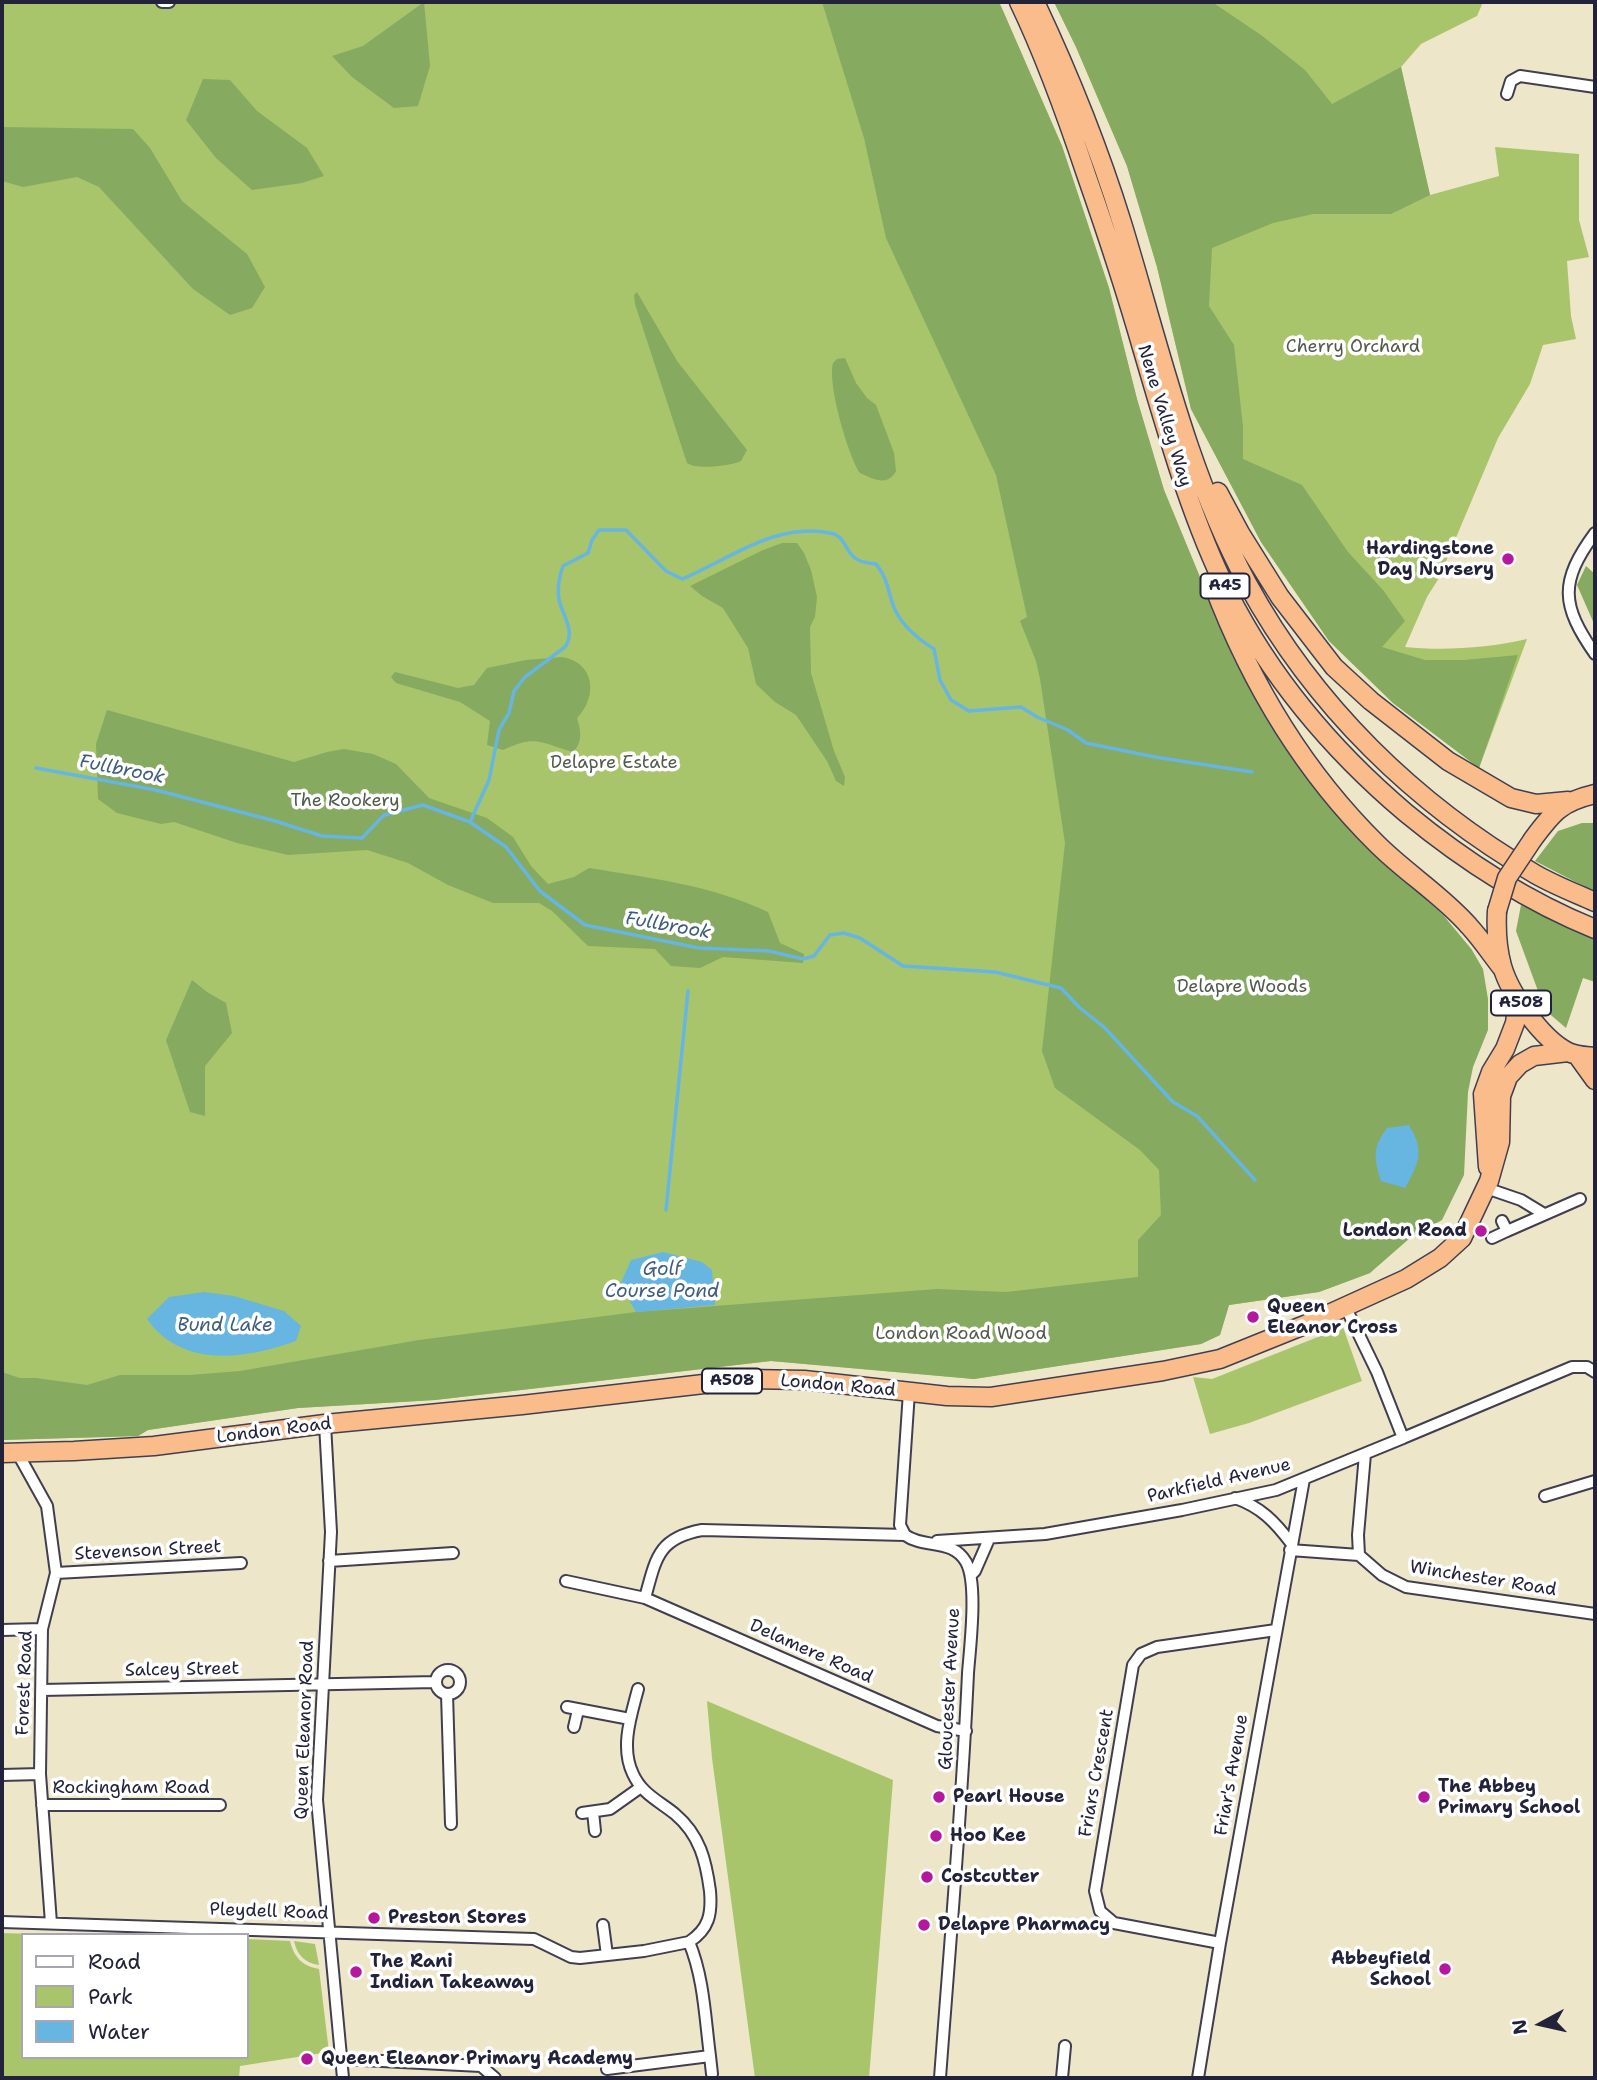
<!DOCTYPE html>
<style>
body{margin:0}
#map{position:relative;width:1597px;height:2080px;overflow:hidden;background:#ede6c9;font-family:"Shantell Sans",sans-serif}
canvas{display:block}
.frame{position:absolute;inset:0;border:4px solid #22223b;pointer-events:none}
.legend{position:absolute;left:21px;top:1933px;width:228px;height:126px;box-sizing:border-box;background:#fff;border:2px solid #a7a7b1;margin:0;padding:9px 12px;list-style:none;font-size:21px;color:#22223b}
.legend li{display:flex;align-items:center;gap:14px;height:35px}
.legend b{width:35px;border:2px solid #a7a7b1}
.north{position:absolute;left:1506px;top:1989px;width:70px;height:70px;-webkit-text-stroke:5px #fff;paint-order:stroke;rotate:262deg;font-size:19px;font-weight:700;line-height:28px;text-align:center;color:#22223b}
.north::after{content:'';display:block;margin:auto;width:24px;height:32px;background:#22223b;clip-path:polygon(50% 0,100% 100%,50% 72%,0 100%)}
</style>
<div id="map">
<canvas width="1597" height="2080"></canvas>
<div class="frame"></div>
<ul class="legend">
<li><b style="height:9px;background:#fff"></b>Road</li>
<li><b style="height:19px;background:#a9c56b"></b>Park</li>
<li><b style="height:19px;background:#67b5e1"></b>Water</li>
</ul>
<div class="north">N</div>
</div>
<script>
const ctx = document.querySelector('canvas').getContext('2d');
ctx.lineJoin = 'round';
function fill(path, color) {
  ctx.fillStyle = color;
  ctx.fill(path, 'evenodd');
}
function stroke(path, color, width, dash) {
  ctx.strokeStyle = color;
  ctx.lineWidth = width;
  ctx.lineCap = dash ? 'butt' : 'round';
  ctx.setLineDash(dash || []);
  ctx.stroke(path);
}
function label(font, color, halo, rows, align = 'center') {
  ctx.font = font + ' "Shantell Sans",sans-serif';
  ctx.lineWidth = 7;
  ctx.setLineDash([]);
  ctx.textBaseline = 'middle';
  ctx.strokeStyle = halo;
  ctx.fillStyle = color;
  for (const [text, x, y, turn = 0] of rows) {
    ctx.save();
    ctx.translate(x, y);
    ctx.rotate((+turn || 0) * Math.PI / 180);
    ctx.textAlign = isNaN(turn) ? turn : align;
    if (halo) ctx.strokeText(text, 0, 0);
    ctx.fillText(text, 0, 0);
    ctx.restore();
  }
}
const green = new Path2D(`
 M2,2H999L1062,146L1109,288L1137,399L1164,490L1233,657L1281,740L1310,783L1396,872L1443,915L1472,950L1464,983L1370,1273L1319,1292L1229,1305L1220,1335L1201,1344L974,1379L771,1361L435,1400L298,1408L148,1430L138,1436L2,1440Z
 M1054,2H1483L1477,16L1421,44L1401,67L1430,195L1499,176L1495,147L1579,154V220L1589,257L1567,261L1571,316L1576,339L1543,345L1530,384L1498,438L1439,578L1427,597L1405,647C1444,651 1488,648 1527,639L1479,768L1393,703L1329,641L1261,542L1191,409L1157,267L1127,166L1076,47Z
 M1343,1327L1362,1381L1249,1423L1210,1434L1193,1377L1212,1379Z
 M707,1701L893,1780L869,2078H755L712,1758Z
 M2,1933L69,1935H23V2057H247V1939L290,1941C294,1957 302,1966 319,1969L329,2052L240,2066L239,2078H2Z
 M294,1941L315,1944L319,1965C305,1963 297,1955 294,1941Z`);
const forest = new Path2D(`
 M424,2L430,66L418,106L394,108L352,77L332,56L363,46Z
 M822,2H999L1004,13L1062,146L1109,288L1137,399L1164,490L1233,657L1281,740L1310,783L1396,872L1443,915L1472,950L1483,969L1488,999V1030L1473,1067L1468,1092L1464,1175L1442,1220L1410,1238L1370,1273L1319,1292L1229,1305L1220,1335L1201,1344L974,1379L771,1361L435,1400L298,1408L148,1430L138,1436L2,1440V1372L20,1378H36L87,1385L120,1375H190L240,1371L419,1340L636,1312L937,1289L1006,1292L1138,1277V1240L1161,1215L1159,1170L1140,1150L1055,1088L1042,1051L1065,843L1040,679L1036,661L1020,621L1027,617L996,475L886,238L864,138Z
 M1054,2H1212L1261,35L1305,70L1332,104L1401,67L1430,195L1391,214H1313L1273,223L1212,248L1209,306L1234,345L1243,427V459L1302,485L1348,552L1383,590L1405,621L1382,647L1425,660H1464L1518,655L1479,768L1393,703L1329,641L1261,542L1191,409L1157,267L1127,166L1076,47Z
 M203,79L230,80L257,111L307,148L324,176L302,183L252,190L216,158L186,120Z
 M2,127L133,129L150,148L182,201L247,254L265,287L252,308L230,315L193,289L99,187L77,177L23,187L2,181Z
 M637,292L677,361L747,450L741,461C730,466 697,470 687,463L635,304L634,295Z
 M845,358L856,383L867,398L876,405L894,453L896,471C888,487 873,479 860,473C848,456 827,382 833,363L837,359Z
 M782,543H797L804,553L811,570L817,597L815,617L810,627L811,673L834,751L845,777L844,786L836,781L827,761L796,715L775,702L756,684L748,648L723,608L702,596L690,586L763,550Z
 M1586,566L1595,574V626L1577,585Z
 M562,657C595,662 598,697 577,718C581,731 583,742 573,752C540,743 537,734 503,750L487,745L490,721L460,702L396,683L391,677L395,672L458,688L474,685L487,668L526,660Z
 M107,710L294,762L327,752L344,749L373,754L396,764L429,798L487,818L513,837L531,866L548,884L574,877L589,868C650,878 711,885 768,912L780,943L804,954L803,963L723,957L700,968L671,966L655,949L588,946L552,911L539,903H493L448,885L408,863L367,850L288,855L237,843L174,822L161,824L117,813L98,799L96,744Z
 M1582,823H1595V892L1535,861L1558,831Z
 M1521,905L1595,940V982L1583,978L1566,1028L1545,1010L1516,931Z
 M192,980L207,992L226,1003L232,1033L205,1066V1116L190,1112L166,1040Z`);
const water = new Path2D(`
 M1409,1125C1425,1151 1419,1163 1405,1188L1381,1181C1374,1158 1372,1148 1387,1128Z
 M663,1252L702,1262L712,1270L715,1305L636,1312L620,1285L631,1260Z
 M204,1292L234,1296L284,1311L301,1326L296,1341C246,1359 182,1369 147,1319L169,1297Z`);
const stream = new Path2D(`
 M36,768L156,790L275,821L322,836L362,838L384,815L423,805L470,822L506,847L540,891L585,925L699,948L769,951L803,959L814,956L830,935L844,933L860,938L903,966L995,972L1061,988L1080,1008L1104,1027L1173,1102L1197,1116L1255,1180
 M470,822L489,780L499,730L509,713L514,691L525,677L565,647C576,632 563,616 559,600C557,588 559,577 563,566L588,553L592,540L599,530H626L666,571L682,579C730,559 775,522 830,533C845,535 845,551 855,558C861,563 869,563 876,564C887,577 888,590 893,605C900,624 918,639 934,649L940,680L951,700L969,711L1021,707L1037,717L1068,730L1086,743L1155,757L1252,772
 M666,1210L688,991`);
const minor = new Path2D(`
 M162,2H169
 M1507,94L1511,81L1520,76L1595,87
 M1595,533C1559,582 1561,605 1595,654
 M1486,1188L1521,1200L1544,1214
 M1507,1231L1580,1199
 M1492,1238L1507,1231L1502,1221
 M325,1424L331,1532L317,1800L343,2078
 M1403,1438L1572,1367H1587L1595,1372
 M17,1452L47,1506L56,1573L42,1629L40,1774L51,1923
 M1545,1496L1595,1481
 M1235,1498C1261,1507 1275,1522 1291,1543
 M905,1535L900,1525L909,1392
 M937,1541L1045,1534L1182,1510L1276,1490L1403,1438L1377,1372L1345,1306
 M1290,1550L1359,1555L1382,1575L1406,1587L1595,1614
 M1359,1555L1358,1535L1365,1454
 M329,1561L453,1553
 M56,1573L241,1563
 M971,1575L975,1571L989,1539
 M566,1581L645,1598L937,1726L966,1731
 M645,1598C656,1558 658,1538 702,1530L905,1535C924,1549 952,1538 966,1562C978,1583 970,1647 968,1673C962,1808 950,1943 940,2078
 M2,1630L42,1629
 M436 1682a12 12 0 1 1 24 0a12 12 0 1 1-24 0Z
 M42,1690L436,1682
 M447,1694L451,1824
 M567,1707L630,1719
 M574,1727L578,1710
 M2,1775L40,1774
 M42,1805H220
 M593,1812L595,1831
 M582,1813L610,1809L641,1787
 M2,1922L534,1939L571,1957L580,1958L644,1951L689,1942
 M603,1925L607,1955
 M1220,1943L1114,1923L1100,1911L1095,1891L1133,1665L1141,1654L1157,1647L1276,1630
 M710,2056L712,2074
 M342,2059L481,2066L495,2078
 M607,2069L710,2056C705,2018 704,1978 689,1942C709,1929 712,1914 710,1891C706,1861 700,1835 675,1814C659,1801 642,1794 633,1774C620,1747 631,1716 638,1689
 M1062,2078L1065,2046
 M1198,2078L1220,1943L1304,1479`);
const trunk = new Path2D(`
 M1019,2C1046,58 1067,117 1087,177C1107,234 1126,292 1143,351C1167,432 1190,516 1228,593C1271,678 1334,752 1406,813C1463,860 1526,901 1595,929
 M1035,2C1068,72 1099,149 1122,223C1159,344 1187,471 1247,583C1314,706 1415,804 1535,874C1554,885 1575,893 1595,902
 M1218,492L1240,533L1280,597L1334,667L1371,701L1448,761L1511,798L1536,804L1568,801
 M1213,584C1250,682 1303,771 1377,844C1406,873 1443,896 1469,926C1481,939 1491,954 1502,968
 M1533,839C1553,812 1561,802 1595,794
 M1497,911C1496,930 1497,948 1502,966C1510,994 1542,1039 1568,1052C1576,1056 1586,1056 1595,1057
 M1577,1055L1595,1080
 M1488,1167L1483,1094L1491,1072L1505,1049L1515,1023L1518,1000
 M2,1453L74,1451L154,1446L325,1424L522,1405L747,1379L804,1380L947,1396L991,1397L1163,1371L1220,1359L1307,1324L1406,1279L1440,1258L1462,1238L1489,1181L1500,1142L1501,1096L1508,1077L1520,1064L1534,1056L1568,1052`);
const trunkBridge = new Path2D(`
 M1497,911L1507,878L1533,839`);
const markers = [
 [1508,559,7,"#b5179e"],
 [1481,1231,7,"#b5179e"],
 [1253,1317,7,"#b5179e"],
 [939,1797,7,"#b5179e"],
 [1424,1797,7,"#b5179e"],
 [936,1836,7,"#b5179e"],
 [927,1877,7,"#b5179e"],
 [374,1918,7,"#b5179e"],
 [924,1925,7,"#b5179e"],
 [1445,1969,7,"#b5179e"],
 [356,1972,7,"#b5179e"],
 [307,2059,7,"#b5179e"]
];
const shields = [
 [1225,586,49],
 [1521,1003,60],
 [732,1381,60]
];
const shieldNames = [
 ["A45",1225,586],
 ["A508",1521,1003],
 ["A508",732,1381]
];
const parkNames = [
 ["Cherry Orchard",1353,347],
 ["Delapre Estate",614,763],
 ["The Rookery",345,801],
 ["Delapre Woods",1242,987],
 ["London Road Wood",961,1334]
];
const streetNames = [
 ["Nene Valley Way",1164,416,73],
 ["London Road",838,1386,5],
 ["London Road",274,1431,-7],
 ["Parkfield Avenue",1219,1481,-13],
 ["Stevenson Street",148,1551,-3],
 ["Winchester Road",1483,1579,9],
 ["Delamere Road",811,1652,24],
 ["Salcey Street",182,1670,-1],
 ["Forest Road",25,1683,-88],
 ["Gloucester Avenue",950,1689,-87],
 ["Queen Eleanor Road",305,1730,-88],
 ["Friars Crescent",1097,1773,-80],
 ["Friar's Avenue",1232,1775,-80],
 ["Rockingham Road",131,1788],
 ["Pleydell Road",269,1912,2]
];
const poiNames = [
 ["Hardingstone",1494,549,"right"],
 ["Day Nursery",1494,570,"right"],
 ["London Road",1467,1231,"right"],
 ["Queen",1267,1307],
 ["Eleanor Cross",1267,1328],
 ["The Abbey",1438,1787],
 ["Primary School",1438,1808],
 ["Pearl House",953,1797],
 ["Hoo Kee",950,1836],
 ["Costcutter",941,1877],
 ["Preston Stores",388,1918],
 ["Delapre Pharmacy",938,1925],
 ["Abbeyfield",1431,1959,"right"],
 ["School",1431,1980,"right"],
 ["The Rani",370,1962],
 ["Indian Takeaway",370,1983],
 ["Queen Eleanor Primary Academy",321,2059]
];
const waterNames = [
 ["Fullbrook",122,770,11],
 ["Fullbrook",668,926,10],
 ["Golf",662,1270],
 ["Course Pond",662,1292],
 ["Bund Lake",225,1326]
];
fill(green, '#a9c56b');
fill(forest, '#86aa5f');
fill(water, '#67b5e1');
stroke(stream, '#67b5e1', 3.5);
stroke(minor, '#403f50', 14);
stroke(trunk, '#403f50', 21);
stroke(minor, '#fff', 10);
stroke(trunk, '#fabc8b', 18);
stroke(trunkBridge, '#403f50', 21, []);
stroke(trunkBridge, '#fabc8b', 18);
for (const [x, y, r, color] of markers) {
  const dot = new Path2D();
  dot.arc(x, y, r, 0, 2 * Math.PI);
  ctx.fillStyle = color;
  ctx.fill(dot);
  stroke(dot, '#fff', 2.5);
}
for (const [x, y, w] of shields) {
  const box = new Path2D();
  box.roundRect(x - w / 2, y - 12.5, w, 25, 5);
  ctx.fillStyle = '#fff';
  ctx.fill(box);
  stroke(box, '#22223b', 2);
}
label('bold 16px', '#22223b', null, shieldNames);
label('18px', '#515b4c', '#fff', parkNames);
label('18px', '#22223b', '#fff', streetNames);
label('bold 18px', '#22223b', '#fff', poiNames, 'left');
label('italic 19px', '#3e5d7d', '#fff', waterNames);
</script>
